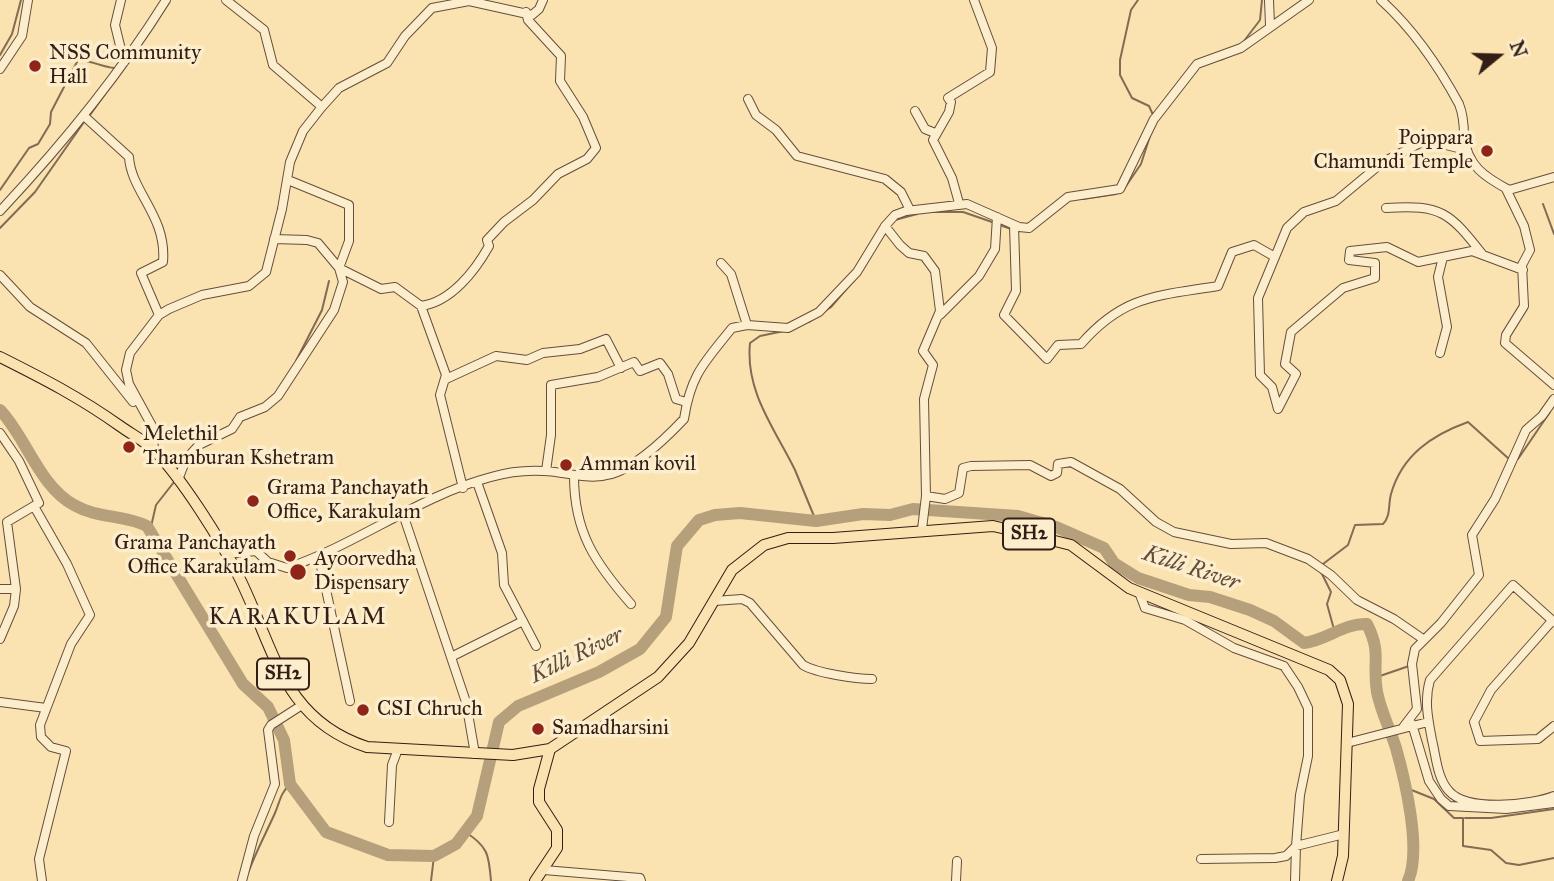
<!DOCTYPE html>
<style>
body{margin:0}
#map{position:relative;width:1554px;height:881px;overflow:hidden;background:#fae3b1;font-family:"IM FELL Great Primer",serif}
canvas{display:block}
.north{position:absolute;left:1463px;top:21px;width:70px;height:70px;-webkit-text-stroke:5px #fcedcc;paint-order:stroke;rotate:71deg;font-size:19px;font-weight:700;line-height:28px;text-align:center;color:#331d15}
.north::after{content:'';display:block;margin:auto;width:24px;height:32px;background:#331d15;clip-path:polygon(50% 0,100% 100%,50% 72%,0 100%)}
</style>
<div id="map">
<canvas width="1554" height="881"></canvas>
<div class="north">N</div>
</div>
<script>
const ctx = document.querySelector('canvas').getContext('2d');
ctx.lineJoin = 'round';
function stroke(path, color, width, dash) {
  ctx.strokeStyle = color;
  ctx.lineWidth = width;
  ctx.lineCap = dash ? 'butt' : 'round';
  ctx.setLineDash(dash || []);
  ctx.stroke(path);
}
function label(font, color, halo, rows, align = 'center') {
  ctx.font = font + ' "IM FELL Great Primer",serif';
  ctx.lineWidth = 7;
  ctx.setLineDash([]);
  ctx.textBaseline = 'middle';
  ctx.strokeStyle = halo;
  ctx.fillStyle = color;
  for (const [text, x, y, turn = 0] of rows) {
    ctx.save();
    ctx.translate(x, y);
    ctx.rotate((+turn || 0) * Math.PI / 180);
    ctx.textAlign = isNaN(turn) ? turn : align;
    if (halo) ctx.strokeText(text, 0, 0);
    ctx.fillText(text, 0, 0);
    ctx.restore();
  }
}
const stream = new Path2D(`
 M1138,0L1131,10L1120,60V75L1132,98L1149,106L1153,115
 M1244,41L1260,20L1262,0
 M0,55L12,34L21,0
 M1220,60L1243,50
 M90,115L105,94
 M1124,189L1141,164L1150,136
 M0,190L29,148L38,144L50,124L51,112L78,60C91,60 101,67 115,68
 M1083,199L1116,194
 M1543,204L1554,234
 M933,212H963L995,223
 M895,220L917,214
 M1000,225L1011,229
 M0,228L35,192L84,122
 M809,322L831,307L855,279
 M784,331L760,336L750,343C745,392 775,429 795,470C802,487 809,504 816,521
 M296,361L322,310L329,281
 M1518,459L1550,412
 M150,531L156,505L174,482
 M1323,564L1348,545L1355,525L1383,524C1391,516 1388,505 1391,494C1402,455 1432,435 1468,422L1509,459
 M1321,572L1331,592L1327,604L1335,633
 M1476,585L1482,576
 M1377,677L1409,666
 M1404,787L1434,799L1454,818H1463V846L1491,850L1506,863L1519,865L1554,858
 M1465,818H1491L1554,809
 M465,832C488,846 489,855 491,881
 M248,873C256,852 266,833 275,813C281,799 279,796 290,784
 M431,881L434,856`);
const river = new Path2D(`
 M0,410C26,437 39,486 74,505C98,519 123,514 147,526L243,684L268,707L284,740L290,784L326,832L388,855L434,856L456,844L477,816L499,722L518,706L599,672L640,649L666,617L677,546L699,520L715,515L740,513L816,521L863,514L890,515L913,509L1018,516L1056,527L1104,548L1114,563L1138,578L1189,595L1210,597L1250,610L1274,621L1304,643C1327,640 1344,623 1367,624C1382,654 1372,662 1377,692C1381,712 1390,729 1396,748C1405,780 1422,850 1408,881`);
const minor = new Path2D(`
 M121,0L115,25L124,62
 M226,0L264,30L273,65L322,107
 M1269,0L1270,25
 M1381,0C1412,28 1439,67 1459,104C1463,114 1464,125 1464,136C1467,166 1485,177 1509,190L1554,177
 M0,69L22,36L28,0
 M748,99L756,115L776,130L797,156L885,179L901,192L910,210
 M915,111L925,129L935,133
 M84,116L129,157C131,192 167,216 163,262L141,273L159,315
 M1155,118L1197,64L1241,48L1309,0
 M1466,150L1426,140L1383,162L1336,201L1304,212L1287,228L1258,298L1260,375L1272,387L1278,409L1296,374L1285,364L1291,332L1343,288L1375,278V263L1349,260L1350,251L1387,247L1418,262L1472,251L1523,270
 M288,180L349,205V241L339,268L381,289L395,287L421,306
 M1506,189L1524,226L1530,250L1522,265L1524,306L1506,335L1505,343L1554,385
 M959,203L952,178L933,140L949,112L951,102L948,98L990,72L992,48L974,0
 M1386,208C1442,204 1450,213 1483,255
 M0,211C62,145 118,77 166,0
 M1014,225L1016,291L1004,315L1047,359L1058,345L1081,344C1124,295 1157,296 1218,286L1232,252L1254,245L1275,257
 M885,226L900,245L909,253L924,256L935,271L940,311L923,351L933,365L924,399L926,496L922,529
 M721,263L731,274L747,325
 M0,275L30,307L86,343L133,402
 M940,315L979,276L995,249L997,217
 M1440,353L1447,327L1438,277L1443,257
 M446,379L496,356L527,360L543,353L580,349L606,339L621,368
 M0,433L19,461L39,503L7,522L16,589H0
 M154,449L152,426L129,384L126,370L130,353L159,315L169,309L202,295L249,286L266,272L282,209L290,162L303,131L321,108L339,88L387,63L405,36L432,8L469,1L532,15L539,9L543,0
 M546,471L551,435V385L598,377L634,362L640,371L660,363L668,374L676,399L686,402
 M574,476C574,532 595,563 631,604
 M178,480L186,459L199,445L232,429L240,417L265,407L278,396L334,310L343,282L339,268L318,243L307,240L274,239
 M477,482L502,553L504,585L536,646
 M463,488L440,395L446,375L421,306C451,302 475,271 489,246L487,240L504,222L533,200L558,174L587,159L596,148L583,117L560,81L561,56L528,20L526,12
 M926,496L945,499L959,493L963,468L971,466L1030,465L1051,476L1057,473L1058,464L1071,462L1120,489L1156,522L1174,532L1231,544L1266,543L1308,559L1331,575L1357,600L1394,619L1423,639
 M35,508L67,564L90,615L71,644L40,725L41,737L51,747L66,751L39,859L42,881
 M403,514L466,702L475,754
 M227,554L256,551L268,562L287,568C358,544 419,496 491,477C508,472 527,470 544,471C568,472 588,481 612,474C637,466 666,438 684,419C691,374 704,363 732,328L747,325L788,328L819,312L857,272L885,226L895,215L906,211L967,204L1019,227L1029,228L1068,197L1120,189L1154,119
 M319,557L350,701
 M1139,592L1145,608L1185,620L1234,648L1284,666L1298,687L1308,708V756L1300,795L1296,846L1286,856L1275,858L1201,859
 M714,601L742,599L750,603L803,665C816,673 856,679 872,679
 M1552,621L1491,690L1474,722L1480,741L1538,739L1554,726
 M1554,622L1513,585L1430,680C1424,700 1428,719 1432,740C1436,756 1437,778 1449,791C1467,812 1531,805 1554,796
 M0,639L14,606L16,589
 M451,657L523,621
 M0,702L46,708
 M1412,724L1429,781L1441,799L1449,806L1506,809L1554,803
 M1404,726L1417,709L1412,664L1415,649L1441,623L1479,575L1472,535L1495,499L1526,430L1542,416L1554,399
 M1347,743L1428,722
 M389,822L392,765L398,749
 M544,870L640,878L641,881
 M242,881L254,836L275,784L268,730L271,725L302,705
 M956,881L957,861
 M1295,881L1296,846L1344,834`);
const major = new Path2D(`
 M0,357C44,379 79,397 120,426C131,434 145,441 155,451C182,479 221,540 238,575C274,646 281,719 367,747L513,755L550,749L658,677L689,643L732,570L764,545L788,538H833L993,526L1019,532L1071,545L1129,588L1329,670L1340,680L1348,704L1343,856L1337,881
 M535,881L557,848V830L539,802V789L550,749`);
const markers = [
 [35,66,7,"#8f2418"],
 [1487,151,7,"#8f2418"],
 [129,447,7,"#8f2418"],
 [566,465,7,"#8f2418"],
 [253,501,7,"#8f2418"],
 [290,556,7,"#8f2418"],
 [298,572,9,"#8f2418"],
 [363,710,7,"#8f2418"],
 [538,729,7,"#8f2418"]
];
const shields = [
 [1029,534,52],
 [283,674,52]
];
const shieldNames = [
 ["SH2",1029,534],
 ["SH2",283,674]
];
const poiNames = [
 ["NSS Community",49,54],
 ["Hall",49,78],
 ["Poippara",1473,139,"right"],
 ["Chamundi Temple",1473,163,"right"],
 ["Melethil",143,435],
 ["Thamburan Kshetram",143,459],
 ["Amman kovil",580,465],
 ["Grama Panchayath",267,489],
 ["Office, Karakulam",267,513],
 ["Grama Panchayath",276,544,"right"],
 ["Office Karakulam",276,568,"right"],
 ["Ayoorvedha",314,560],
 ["Dispensary",314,584],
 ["CSI Chruch",377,710],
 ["Samadharsini",552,729]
];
const waterNames = [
 ["Killi River",1191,569,18],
 ["Killi River",577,656,-26]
];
const quarterNames = [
 ["KARAKULAM",298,618]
];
stroke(stream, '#826c53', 2);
stroke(river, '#b6a07c', 12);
stroke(minor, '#654e3c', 10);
stroke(major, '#331d15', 12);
stroke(minor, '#fcedcc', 8);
stroke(major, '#fae3b1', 10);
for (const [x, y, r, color] of markers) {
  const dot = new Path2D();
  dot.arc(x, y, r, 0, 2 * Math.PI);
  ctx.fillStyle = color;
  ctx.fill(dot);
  stroke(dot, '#fcedcc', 2.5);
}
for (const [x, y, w] of shields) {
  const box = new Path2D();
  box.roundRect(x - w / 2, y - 15.5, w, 31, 5);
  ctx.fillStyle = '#fcedcc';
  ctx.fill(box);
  stroke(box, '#331d15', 2);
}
label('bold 19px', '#331d15', null, shieldNames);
label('21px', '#331d15', '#fcedcc', poiNames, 'left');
label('italic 23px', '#614b39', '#fcedcc', waterNames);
ctx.letterSpacing = '2px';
label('24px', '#331d15', '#fcedcc', quarterNames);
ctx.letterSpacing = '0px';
</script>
